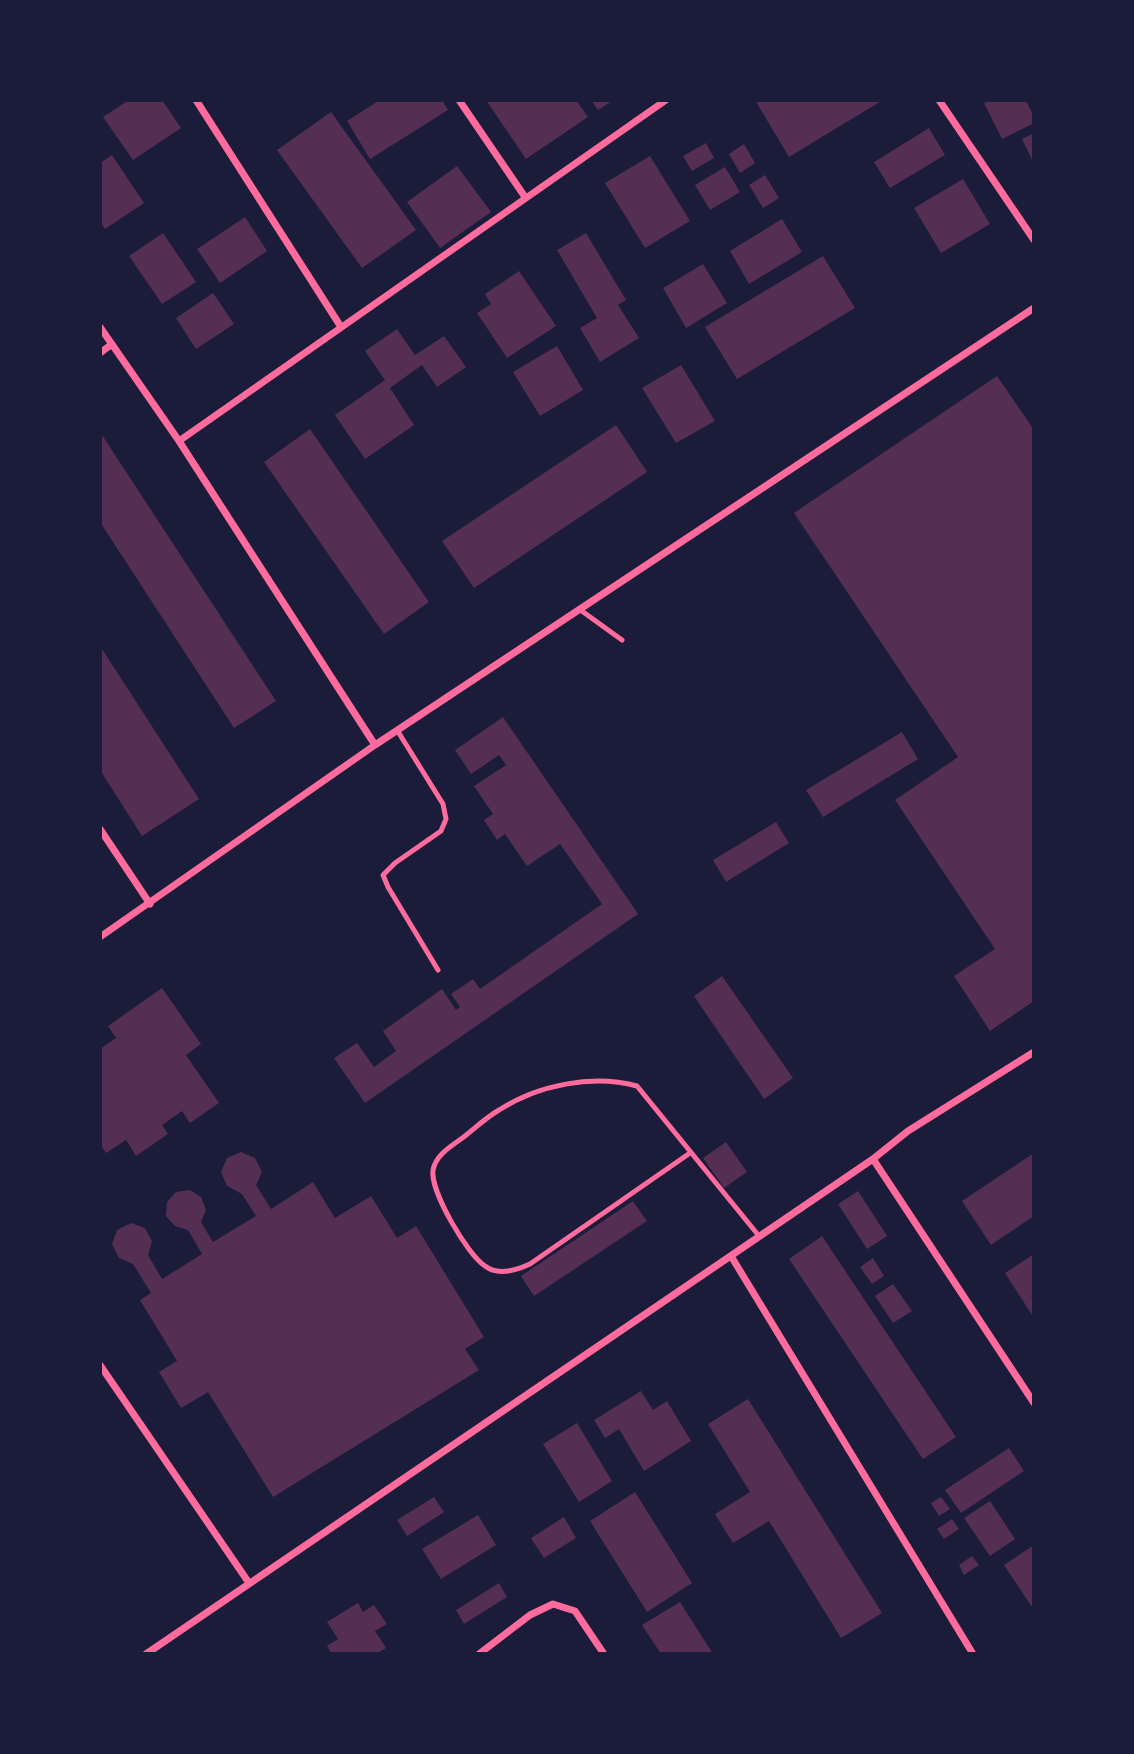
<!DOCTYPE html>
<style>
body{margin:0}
#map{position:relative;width:1134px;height:1754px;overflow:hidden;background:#1b1b3a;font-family:"Public Sans",sans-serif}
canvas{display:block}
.frame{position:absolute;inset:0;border:102px solid #1b1b3a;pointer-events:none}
</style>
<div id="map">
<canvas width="1134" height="1754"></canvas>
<div class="frame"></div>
</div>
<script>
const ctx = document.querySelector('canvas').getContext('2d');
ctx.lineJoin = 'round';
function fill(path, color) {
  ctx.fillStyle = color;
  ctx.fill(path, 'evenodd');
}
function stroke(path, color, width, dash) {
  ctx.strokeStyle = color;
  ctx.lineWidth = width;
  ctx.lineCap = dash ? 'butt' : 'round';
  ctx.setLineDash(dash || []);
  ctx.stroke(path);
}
const building = new Path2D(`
 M129,100H162L181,128L133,160L103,117Z
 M380,100H442L448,110L370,159L347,121Z
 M486,100H576L588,117L526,159Z
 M591,100H614L598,110Z
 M755,100H883L789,157Z
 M992,100H1026L1034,117V123L1002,139L984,103Z
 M331,112L416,230L362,268L277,150Z
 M929,128L945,155L890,188L874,162Z
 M1034,133V164L1022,139Z
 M706,143L714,158L692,171L683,156Z
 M744,144L755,163L740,173L729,154Z
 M112,155L144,203L105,229L100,221V163Z
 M650,156L690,221L645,248L605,183Z
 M457,166L491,212L440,248L407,202Z
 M725,167L740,192L710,210L695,185Z
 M765,175L779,198L763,208L749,185Z
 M963,179L990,224L941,253L914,208Z
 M245,217L267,251L220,283L197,249Z
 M782,219L802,252L749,284L730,251Z
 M163,233L196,282L162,304L129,256Z
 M586,233L626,300L618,305L639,338L600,362L580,328L597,318L557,250Z
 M823,256L855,308L737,379L705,327Z
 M703,264L727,303L686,328L663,288Z
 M519,271L556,326L507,358L477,313L491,304L485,294Z
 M213,293L234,324L196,349L176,318Z
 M397,329L415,355L444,336L466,367L437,387L422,365L390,388L414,425L365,459L335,415L385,380L365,351Z
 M557,346L583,390L540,416L513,372Z
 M681,365L715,421L676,443L642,388Z
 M997,376L1034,430V1001L990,1031L954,976L995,949L895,800L958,757L794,513Z
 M616,425L647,472L474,588L442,541Z
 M310,429L429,602L384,634L264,462Z
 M100,432L276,701L234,728L100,522Z
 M100,646L199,799L142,836L100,770Z
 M503,717L638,914L365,1103L334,1058L357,1043L374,1067L396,1051L383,1031L442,989L456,1010L460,1007L451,994L473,979L480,989L602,904L560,844L527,866L505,834L497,840L484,820L493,814L474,786L506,765L499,755L471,774L455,750Z
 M902,732L918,759L823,817L806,790Z
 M776,822L789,843L726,882L713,860Z
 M722,976L793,1078L764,1099L694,996Z
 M162,988L201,1044L186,1055L219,1103L190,1123L182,1111L162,1125L168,1134L136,1156L126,1140L106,1153L100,1144V1049L116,1038L108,1026Z
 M726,1142L747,1172L724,1188L703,1158Z
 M241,1152L255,1158L262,1172L256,1185L271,1209L313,1182L335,1218L371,1196L397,1238L416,1226L484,1337L465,1349L479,1370L273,1497L208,1392L181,1408L159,1372L177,1361L140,1300L151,1293L133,1264L119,1258L112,1244L117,1230L131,1223L145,1228L152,1241L148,1255L162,1279L202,1254L188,1230L175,1226L166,1216L167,1202L176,1192L190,1190L201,1197L206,1210L201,1222L213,1242L256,1216L242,1194L227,1186L221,1172L227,1158Z
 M1034,1153V1216L991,1245L962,1201Z
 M858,1191L887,1236L867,1249L838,1204Z
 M633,1201L647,1221L534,1296L521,1276Z
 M822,1236L956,1437L923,1459L789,1259Z
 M1034,1254V1318L1005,1273Z
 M873,1258L884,1276L872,1284L860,1267Z
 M893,1284L912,1311L893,1323L875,1296Z
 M641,1391L653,1410L667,1401L691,1441L644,1471L619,1429L605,1438L594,1420Z
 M748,1399L882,1613L841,1638L769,1521L733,1543L715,1514L750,1492L708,1424Z
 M577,1423L612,1481L579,1502L543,1444Z
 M1009,1448L1024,1471L961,1513L945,1490Z
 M635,1492L692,1583L647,1612L590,1521Z
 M434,1497L444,1512L407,1536L397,1520Z
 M941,1497L950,1509L939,1516L931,1503Z
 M990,1501L1015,1539L990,1556L964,1518Z
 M478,1515L496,1545L441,1579L422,1549Z
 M564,1517L576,1538L544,1558L531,1538Z
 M952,1519L959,1529L944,1539L937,1529Z
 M1034,1545V1610L1004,1565Z
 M972,1556L979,1565L964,1575L959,1565Z
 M499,1583L507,1597L464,1624L456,1610Z
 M680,1602L713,1654H661L642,1625Z
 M358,1603L363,1612L374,1605L387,1624L375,1631L386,1648L376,1654H332L327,1646L338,1639L327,1622Z`);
const service = new Path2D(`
 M579,609L622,640
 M397,730L443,804L446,819L441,831L395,863L383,875L388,887L438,970
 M690,1153L530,1264C517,1270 498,1276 485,1266C467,1254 430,1191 433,1170C436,1154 453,1145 465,1136C476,1127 487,1117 499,1110C538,1085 592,1074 637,1086L759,1236`);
const minor = new Path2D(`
 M196,100L341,327
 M459,100L525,197
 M939,100L1034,240
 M100,327L179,441L375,745
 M100,353L112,344
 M179,441L666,100
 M100,829L150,904
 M100,937L375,745L1034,308
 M873,1159L1034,1403
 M731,1256L973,1654
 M100,1365L249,1583
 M146,1654L873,1159L908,1131L1034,1052
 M479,1654L530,1615L553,1604L575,1611L604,1654`);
fill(building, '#542f53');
stroke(service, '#ff6b9d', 5);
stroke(minor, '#ff6b9d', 7);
</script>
